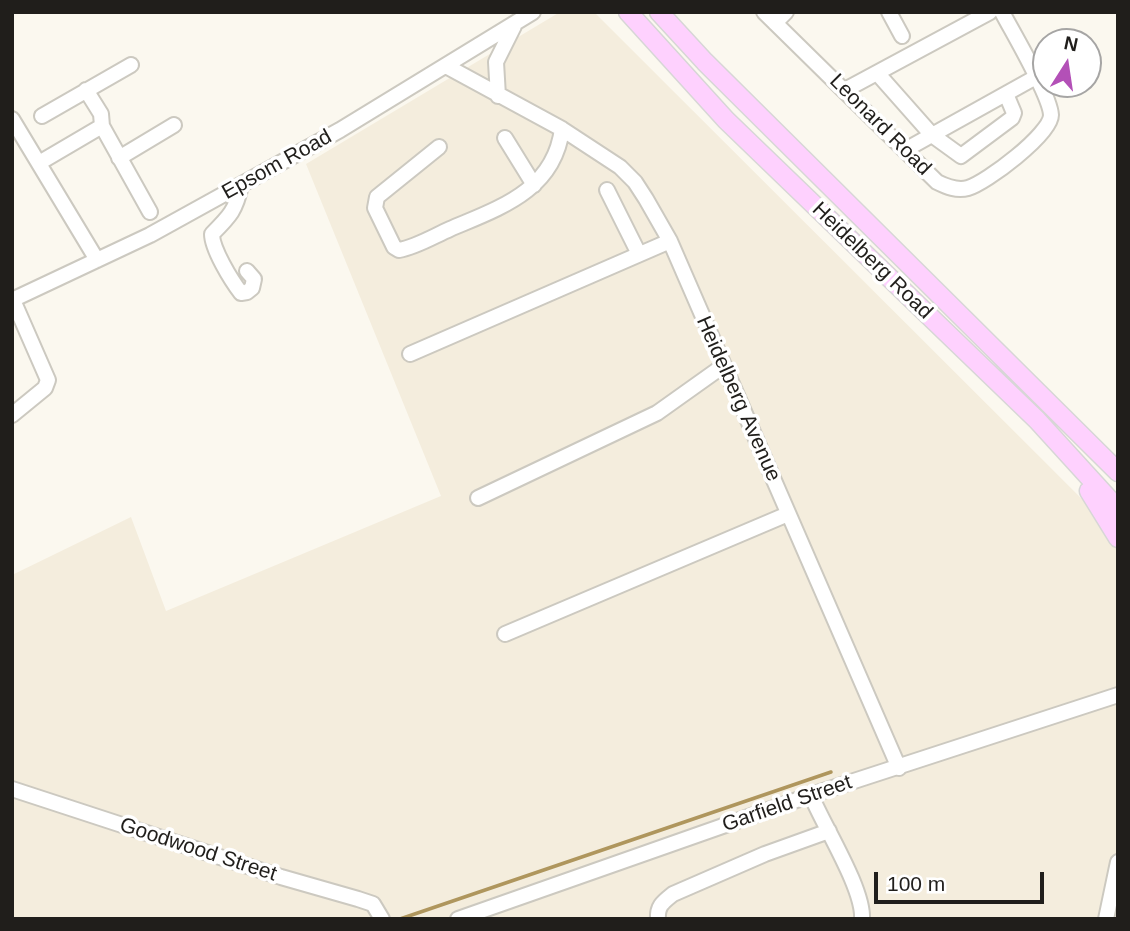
<!DOCTYPE html>
<style>
body{margin:0}
#map{position:relative;width:1130px;height:931px;overflow:hidden;background:#fbf8ef;font-family:Arial,sans-serif}
canvas{display:block}
.frame{position:absolute;inset:0;border:14px solid #201e1b;pointer-events:none}
.north{position:absolute;left:1032px;top:28px;width:70px;height:70px;box-sizing:border-box;background:#fff;border:2px solid #a6a5a4;border-radius:50%;rotate:12deg;font-size:19px;font-weight:700;line-height:28px;text-align:center;color:#201e1b}
.north::after{content:'';display:block;margin:auto;width:24px;height:32px;background:#b350b7;clip-path:polygon(50% 0,100% 100%,50% 72%,0 100%)}
.scale{position:absolute;left:874px;top:872px;width:170px;height:32px;box-sizing:border-box;border:4px solid #201e1b;border-top:0;padding-left:9px;font-size:21px;line-height:24px;white-space:nowrap;color:#201e1b;-webkit-text-stroke:5px #fff;paint-order:stroke}
</style>
<div id="map">
<canvas width="1130" height="931"></canvas>
<div class="frame"></div>
<div class="north">N</div>
<div class="scale">100 m</div>
</div>
<script>
const ctx = document.querySelector('canvas').getContext('2d');
ctx.lineJoin = 'round';
function fill(path, color) {
  ctx.fillStyle = color;
  ctx.fill(path, 'evenodd');
}
function stroke(path, color, width, dash) {
  ctx.strokeStyle = color;
  ctx.lineWidth = width;
  ctx.lineCap = dash ? 'butt' : 'round';
  ctx.setLineDash(dash || []);
  ctx.stroke(path);
}
function label(font, color, halo, rows, align = 'center') {
  ctx.font = font + ' Arial,sans-serif';
  ctx.lineWidth = 7;
  ctx.setLineDash([]);
  ctx.textBaseline = 'middle';
  ctx.strokeStyle = halo;
  ctx.fillStyle = color;
  for (const [text, x, y, turn = 0] of rows) {
    ctx.save();
    ctx.translate(x, y);
    ctx.rotate((+turn || 0) * Math.PI / 180);
    ctx.textAlign = isNaN(turn) ? turn : align;
    if (halo) ctx.strokeText(text, 0, 0);
    ctx.fillText(text, 0, 0);
    ctx.restore();
  }
}
const built = new Path2D(`
 M560,12H594L1118,535V919H12V575L131,517L166,611L441,496L306,164Z`);
const stream = new Path2D(`
 M400,919L831,772`);
const minor = new Path2D(`
 M764,12L937,182C947,187 957,191 968,188C986,183 1051,134 1051,115C1050,95 1013,33 1002,12
 M889,12L902,36
 M775,23L786,12
 M446,66L562,129L620,167L635,182L646,199L670,241L899,768
 M878,74L932,135L961,156L1012,118L1014,113L1006,94
 M845,90L990,12
 M498,96L496,62L514,26
 M42,116L131,65
 M12,119L97,260
 M102,126L150,212
 M505,138L534,185
 M439,147L377,197L375,208L394,247L399,250C416,247 434,236 450,229C499,208 554,191 562,129
 M905,150L1036,77
 M119,158L174,125
 M39,163L102,126L101,114L86,90
 M241,185C236,210 230,216 212,234C212,249 231,280 241,293L247,292L252,288L254,279L247,271
 M607,190L639,254
 M12,300L150,235L340,130L533,12
 M410,354L670,241
 M12,415L45,388L48,380L13,300
 M478,498L657,413L723,366
 M505,634L788,514
 M12,789L281,877L358,899L373,904L382,919
 M811,795C823,825 864,889 862,919
 M458,919L811,795L1118,695
 M658,919C657,906 663,902 673,894L765,854L829,831
 M1106,919L1118,862`);
const major = new Path2D(`
 M628,12L726,120L1037,420L1118,509
 M659,12L705,62L1118,472
 M1089,491L1118,538`);
const streetNames = [
 ["Leonard Road",880,125,45],
 ["Epsom Road",277,165,-29],
 ["Heidelberg Road",872,261,44],
 ["Heidelberg Avenue",738,399,66],
 ["Garfield Street",787,804,-19],
 ["Goodwood Street",198,850,18]
];
fill(built, '#f4eddd');
stroke(stream, '#af965d', 3.5);
stroke(minor, '#ccc9c0', 18);
stroke(major, '#d7d6d6', 21);
stroke(minor, '#fff', 14);
stroke(major, '#fed1fe', 18);
label('21px', '#201e1b', '#fff', streetNames);
</script>
